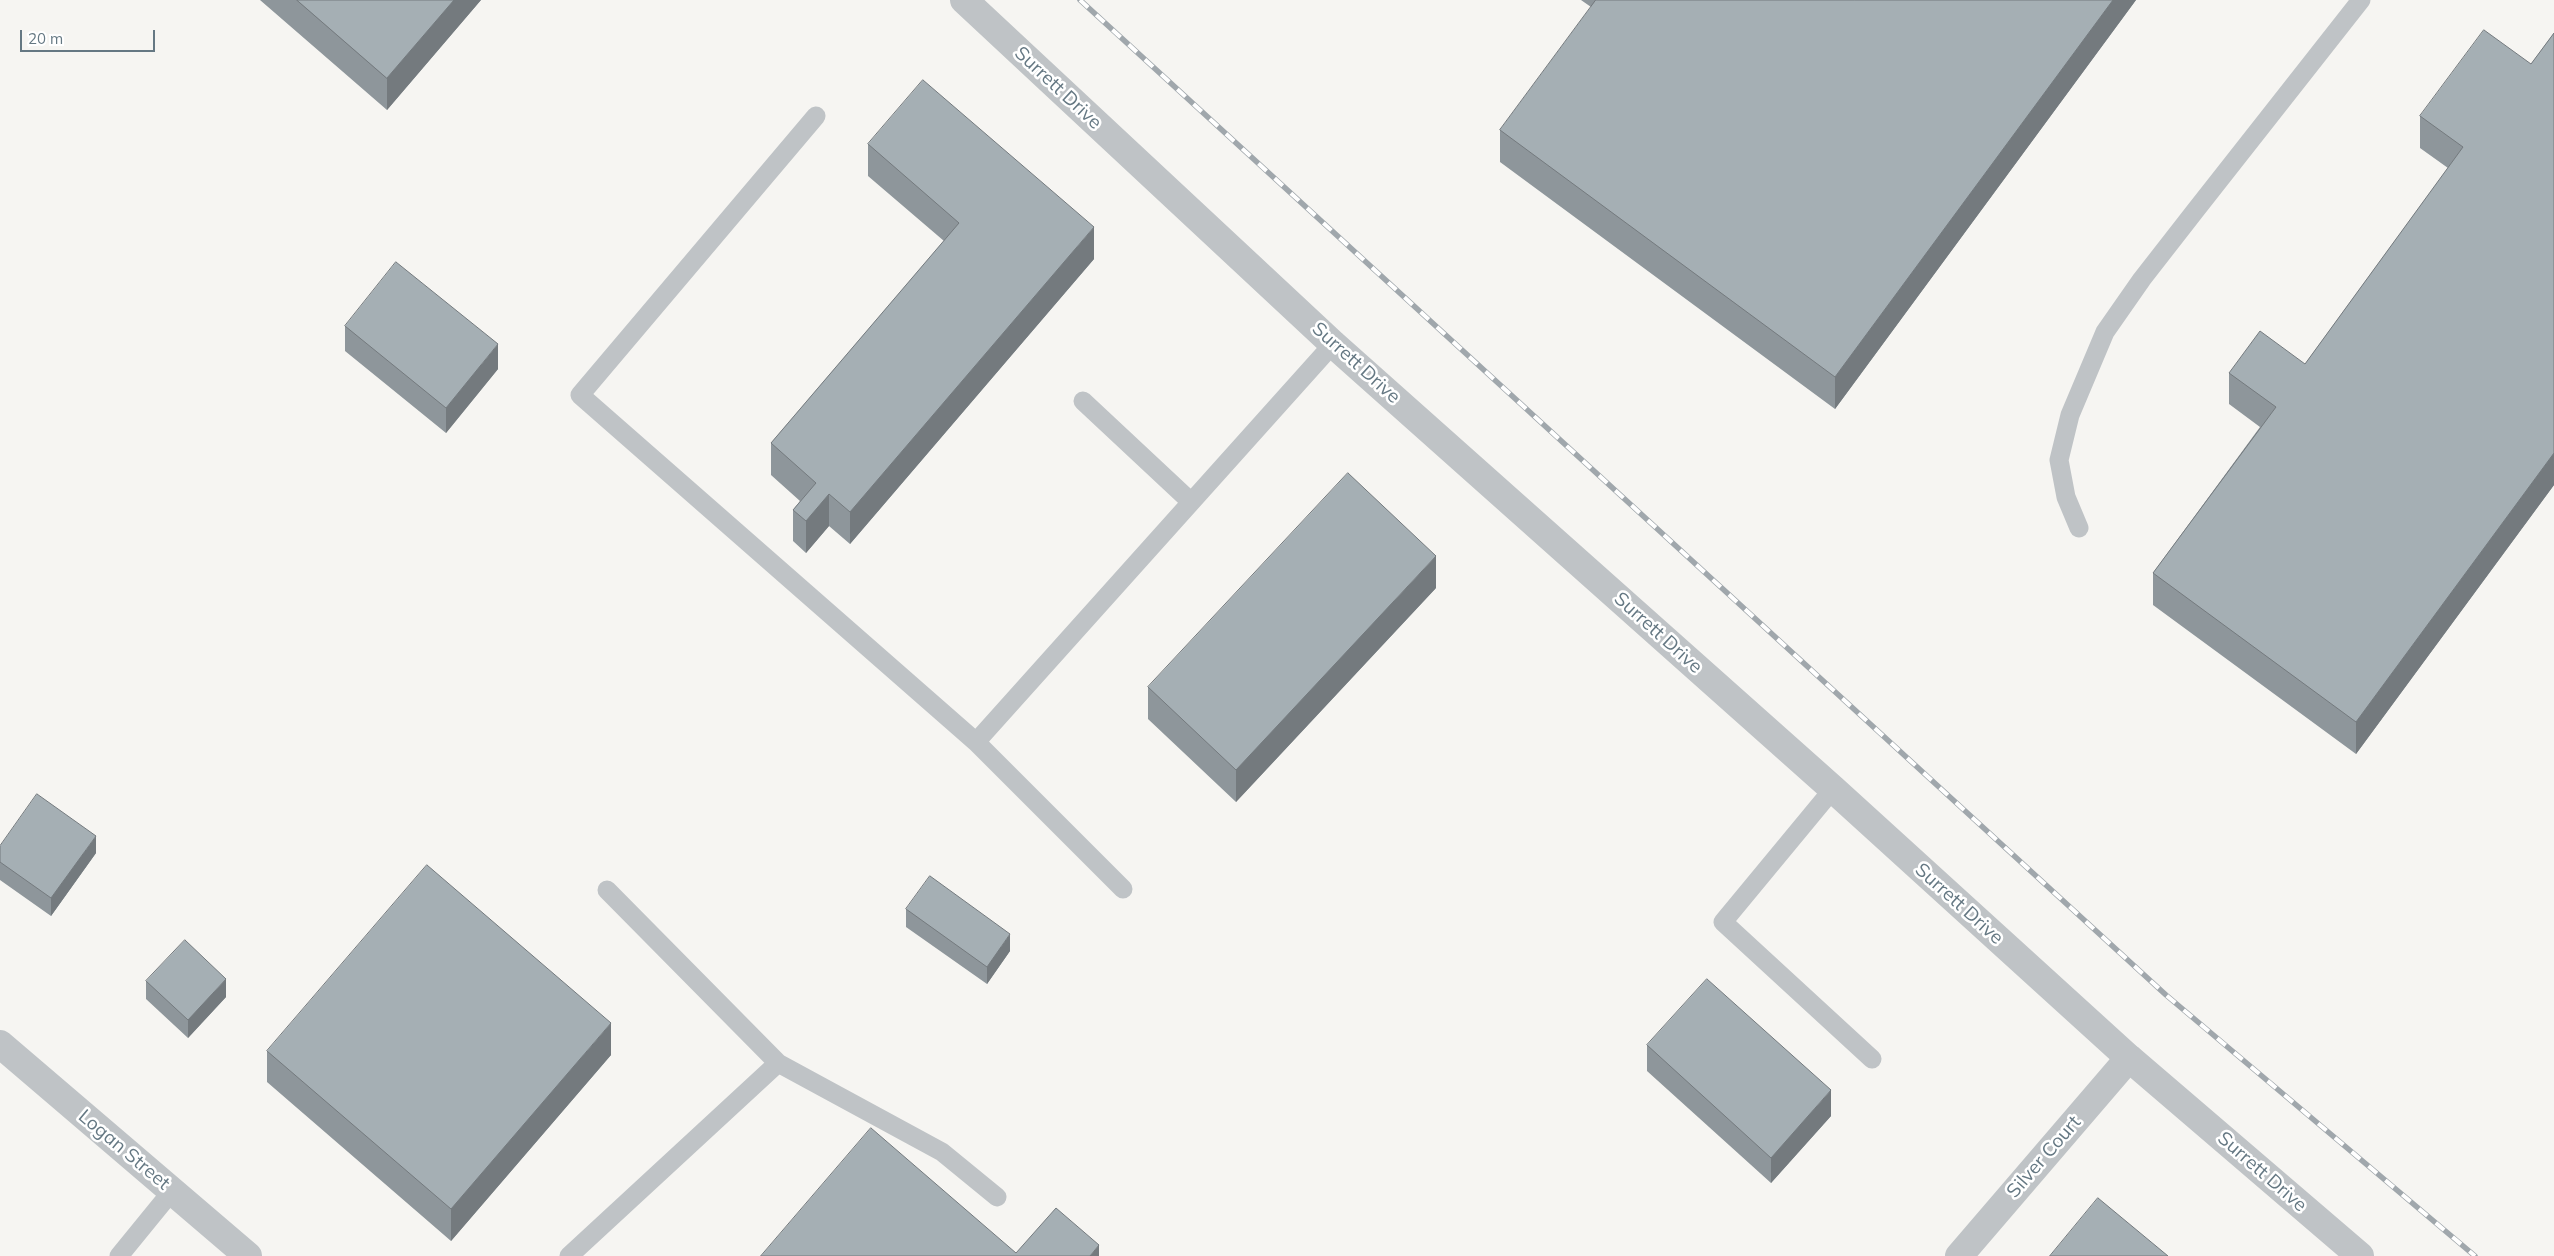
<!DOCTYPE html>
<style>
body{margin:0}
#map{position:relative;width:2554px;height:1256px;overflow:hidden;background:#f6f5f2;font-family:Mulish,sans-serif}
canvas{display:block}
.scale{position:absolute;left:20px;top:30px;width:135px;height:22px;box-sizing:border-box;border:2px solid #657883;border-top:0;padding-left:6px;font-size:15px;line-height:18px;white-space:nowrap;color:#657883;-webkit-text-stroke:4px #fff;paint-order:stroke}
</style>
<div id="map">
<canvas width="2554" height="1256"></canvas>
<div class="scale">20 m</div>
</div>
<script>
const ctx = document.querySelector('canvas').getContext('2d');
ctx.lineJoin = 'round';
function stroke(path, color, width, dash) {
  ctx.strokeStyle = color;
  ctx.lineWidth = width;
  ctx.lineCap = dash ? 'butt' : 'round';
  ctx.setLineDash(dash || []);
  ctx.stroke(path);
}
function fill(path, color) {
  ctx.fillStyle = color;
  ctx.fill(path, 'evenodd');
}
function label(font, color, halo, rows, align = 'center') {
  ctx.font = font + ' Mulish,sans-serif';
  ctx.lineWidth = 5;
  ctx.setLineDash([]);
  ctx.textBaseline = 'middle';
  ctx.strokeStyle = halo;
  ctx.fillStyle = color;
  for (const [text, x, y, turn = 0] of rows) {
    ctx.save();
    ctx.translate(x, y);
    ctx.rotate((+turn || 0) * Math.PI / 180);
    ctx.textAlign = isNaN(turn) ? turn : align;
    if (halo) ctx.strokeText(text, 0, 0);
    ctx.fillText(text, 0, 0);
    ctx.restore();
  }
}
const service = new Path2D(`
 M816,116L580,395L976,742L1333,344
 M1083,401L1190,501
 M2079,528L2066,497L2059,460L2070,415L2105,332L2142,279L2195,211L2361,0
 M976,742L1123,889
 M1833,789L1723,922L1872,1059
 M778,1063L942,1152L997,1197
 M119,1256L172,1191
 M569,1256L778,1063L607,890`);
const minor = new Path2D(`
 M0,1044L248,1256
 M1959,1256L2129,1058`);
const tertiary = new Path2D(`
 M964,0L1333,344L1833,789L2129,1058L2360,1256`);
const rail = new Path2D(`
 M1080,0L2166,995L2475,1256`);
const wall = new Path2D(`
 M260,0H481L387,110Z
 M1581,0H2136L1835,409L1500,162V130L1591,7Z
 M2554,33V485L2356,754L2153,605V573L2260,427L2229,404V373L2305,364L2448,168L2420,148V116L2531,64Z
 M868,144L1094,259L850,544L829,526L806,553L793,541V510L800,501L771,475V443L944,241L868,176Z
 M345,326L498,369L446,433L345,351Z
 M1436,588L1236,802L1148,719V687Z
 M0,846L96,853L51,916L0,880Z
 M906,909L1010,951L987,984L906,927Z
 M146,981L226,997L188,1038L146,999Z
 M1647,1045L1831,1116L1771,1183L1647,1071Z
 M267,1051L611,1055L451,1241L267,1082Z`);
const shadedWall = new Path2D(`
 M454,0H481L387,110V78Z
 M2113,0H2136L1835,409V377Z
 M1094,227V259L850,544V512Z
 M498,344V369L446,433V408Z
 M2554,453V485L2356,754V722Z
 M829,494V526L806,553V521Z
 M1436,556V588L1236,802V770Z
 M96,836V853L51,916V898Z
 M1010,934V951L987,984V967Z
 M226,979V997L188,1038V1020Z
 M611,1023V1055L451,1241V1209Z
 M1831,1090V1116L1771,1183V1158Z
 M1099,1245V1256H1090Z`);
const building = new Path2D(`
 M297,0H454L387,78Z
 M1596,0H2113L1835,377L1500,130Z
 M2484,30L2531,64L2554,33V453L2356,722L2153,573L2276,407L2229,373L2260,331L2305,364L2463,147L2420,116Z
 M923,80L1094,227L850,512L829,494L806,521L793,510L816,483L771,443L959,223L868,144Z
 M396,262L498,344L446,408L345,326Z
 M1348,473L1436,556L1236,770L1148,687Z
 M37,794L96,836L51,898L0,862V846Z
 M427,865L611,1023L451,1209L267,1051Z
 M930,876L1010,934L987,967L906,909Z
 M185,940L226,979L188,1020L146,981Z
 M1707,979L1831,1090L1771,1158L1647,1045Z
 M871,1128L1016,1253L1056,1208L1099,1245L1090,1256H761Z
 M2098,1198L2168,1256H2050Z`);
const streetNames = [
 ["Surrett Drive",1058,88,43],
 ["Surrett Drive",1356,363,42],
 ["Surrett Drive",1658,633,42],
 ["Surrett Drive",1959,904,42],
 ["Logan Street",124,1150,40],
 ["Silver Court",2044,1157,-49],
 ["Surrett Drive",2262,1172,41]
];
stroke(service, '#bfc3c6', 19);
stroke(minor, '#bfc3c6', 28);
stroke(tertiary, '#bfc3c6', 28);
stroke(rail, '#a0a7ac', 5.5);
stroke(rail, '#fff', 4, [11]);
fill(wall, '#8e969b');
fill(shadedWall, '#747a7e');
fill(building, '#a5afb4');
stroke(building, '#747a7e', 1);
label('19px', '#657883', '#fff', streetNames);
</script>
